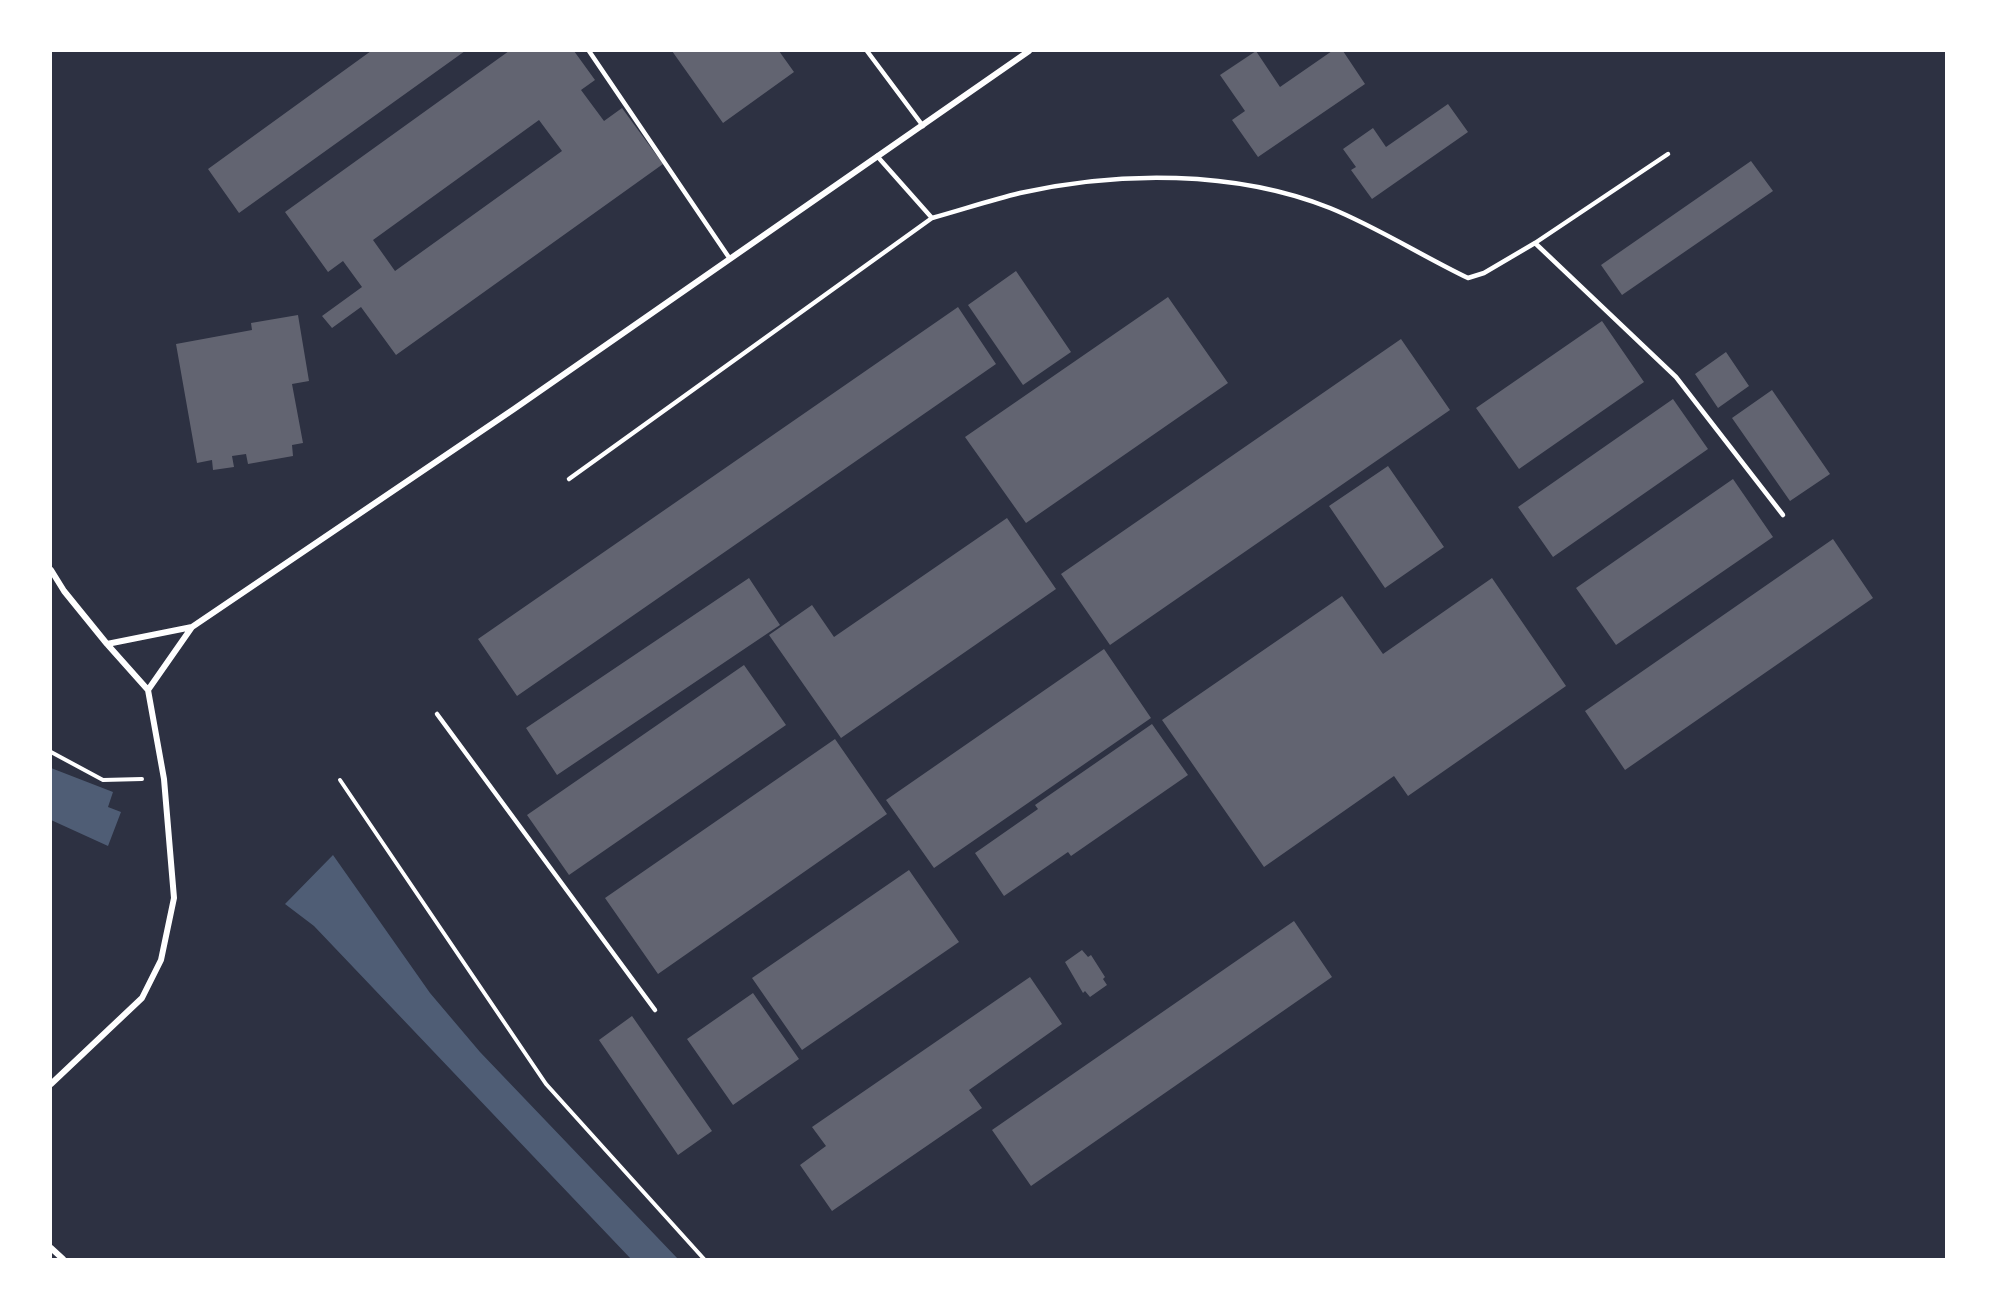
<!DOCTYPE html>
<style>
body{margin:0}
#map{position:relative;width:1997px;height:1310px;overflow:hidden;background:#2d3142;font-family:Lato,sans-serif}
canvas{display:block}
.frame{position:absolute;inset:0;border:52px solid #fff;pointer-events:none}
</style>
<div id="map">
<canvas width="1997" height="1310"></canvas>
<div class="frame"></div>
</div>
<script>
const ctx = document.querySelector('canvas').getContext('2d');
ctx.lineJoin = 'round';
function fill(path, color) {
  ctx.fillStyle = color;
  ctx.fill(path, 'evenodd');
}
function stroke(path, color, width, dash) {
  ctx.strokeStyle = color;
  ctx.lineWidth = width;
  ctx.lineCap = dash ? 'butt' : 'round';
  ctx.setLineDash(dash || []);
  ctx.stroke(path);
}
const water = new Path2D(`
 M51,768L113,792L108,807L121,812L108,846L51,820Z
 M333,855L430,993L480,1052L678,1259H631L314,926L285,904Z`);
const building = new Path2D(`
 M371,51H465L239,213L208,169Z
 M509,51H574L595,80L581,90L604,121L622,108L663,164L396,355L361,307L332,328L322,316L362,287L343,261L328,272L285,212ZM539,120L562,151L395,271L373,240Z
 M672,51H779L794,72L723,123Z
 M1256,51L1280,87L1332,51H1343L1365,84L1258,157L1232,120L1245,111L1220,75Z
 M1448,104L1468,132L1372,199L1351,170L1356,167L1343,149L1373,128L1386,147Z
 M1751,161L1773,191L1622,295L1601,265Z
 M1016,271L1071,352L1023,385L968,305Z
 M1168,297L1228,383L1026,523L965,437Z
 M958,307L996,364L517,696L478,639Z
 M298,315L309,381L292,384L303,443L292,445L293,456L248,464L246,454L232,456L234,467L213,470L212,460L197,463L176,344L252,330L251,323Z
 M1602,321L1644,382L1519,469L1476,408Z
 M1401,339L1450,410L1110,645L1061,574Z
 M1726,352L1749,386L1718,408L1695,374Z
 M1772,390L1830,474L1790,501L1732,418Z
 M1673,399L1708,449L1553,557L1518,507Z
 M1388,466L1444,547L1385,588L1329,506Z
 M1733,479L1773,537L1616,645L1576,588Z
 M1007,518L1056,589L841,738L769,635L812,605L834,637Z
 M1833,539L1873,598L1625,770L1585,711Z
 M749,578L780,625L557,775L526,728Z
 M1492,578L1566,686L1408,796L1394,776L1264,867L1162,720L1342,596L1383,654Z
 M1104,649L1151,718L934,868L886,800Z
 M744,665L786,725L569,875L527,815Z
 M1152,724L1188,775L1071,856L1068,852L1004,896L975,853L1038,809L1035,805Z
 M835,739L887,814L658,974L605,898Z
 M909,870L959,942L802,1050L752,978Z
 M1294,921L1332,977L1031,1186L992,1130Z
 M1082,950L1088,957L1091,955L1105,977L1103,979L1107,985L1090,997L1085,991L1083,993L1065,962Z
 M1030,977L1062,1024L969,1090L982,1108L832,1211L800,1165L826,1146L812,1127Z
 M753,993L799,1059L733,1105L687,1039Z
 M632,1016L712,1131L678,1155L599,1040Z`);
const path = new Path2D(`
 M51,752L103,780L142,779
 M340,780L546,1084L704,1259`);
const service = new Path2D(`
 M589,51L730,259
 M867,51L923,126
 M932,218C961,210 991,200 1020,193C1118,171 1235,170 1330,208C1377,227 1422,256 1468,278L1484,273L1535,243L1668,154
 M1535,243L1676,377L1783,515
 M569,479L932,218L877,156
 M437,714L655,1010`);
const minor = new Path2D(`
 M51,570L64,591L107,644L148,690L164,779L174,898L161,960L142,998L51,1084
 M107,644L192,627
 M148,690L192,627L514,409L1029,51
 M51,1248L63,1259`);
fill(water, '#4f5d75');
fill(building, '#626471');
stroke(path, '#fff', 4);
stroke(service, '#fff', 4.5);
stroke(minor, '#fff', 6);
</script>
